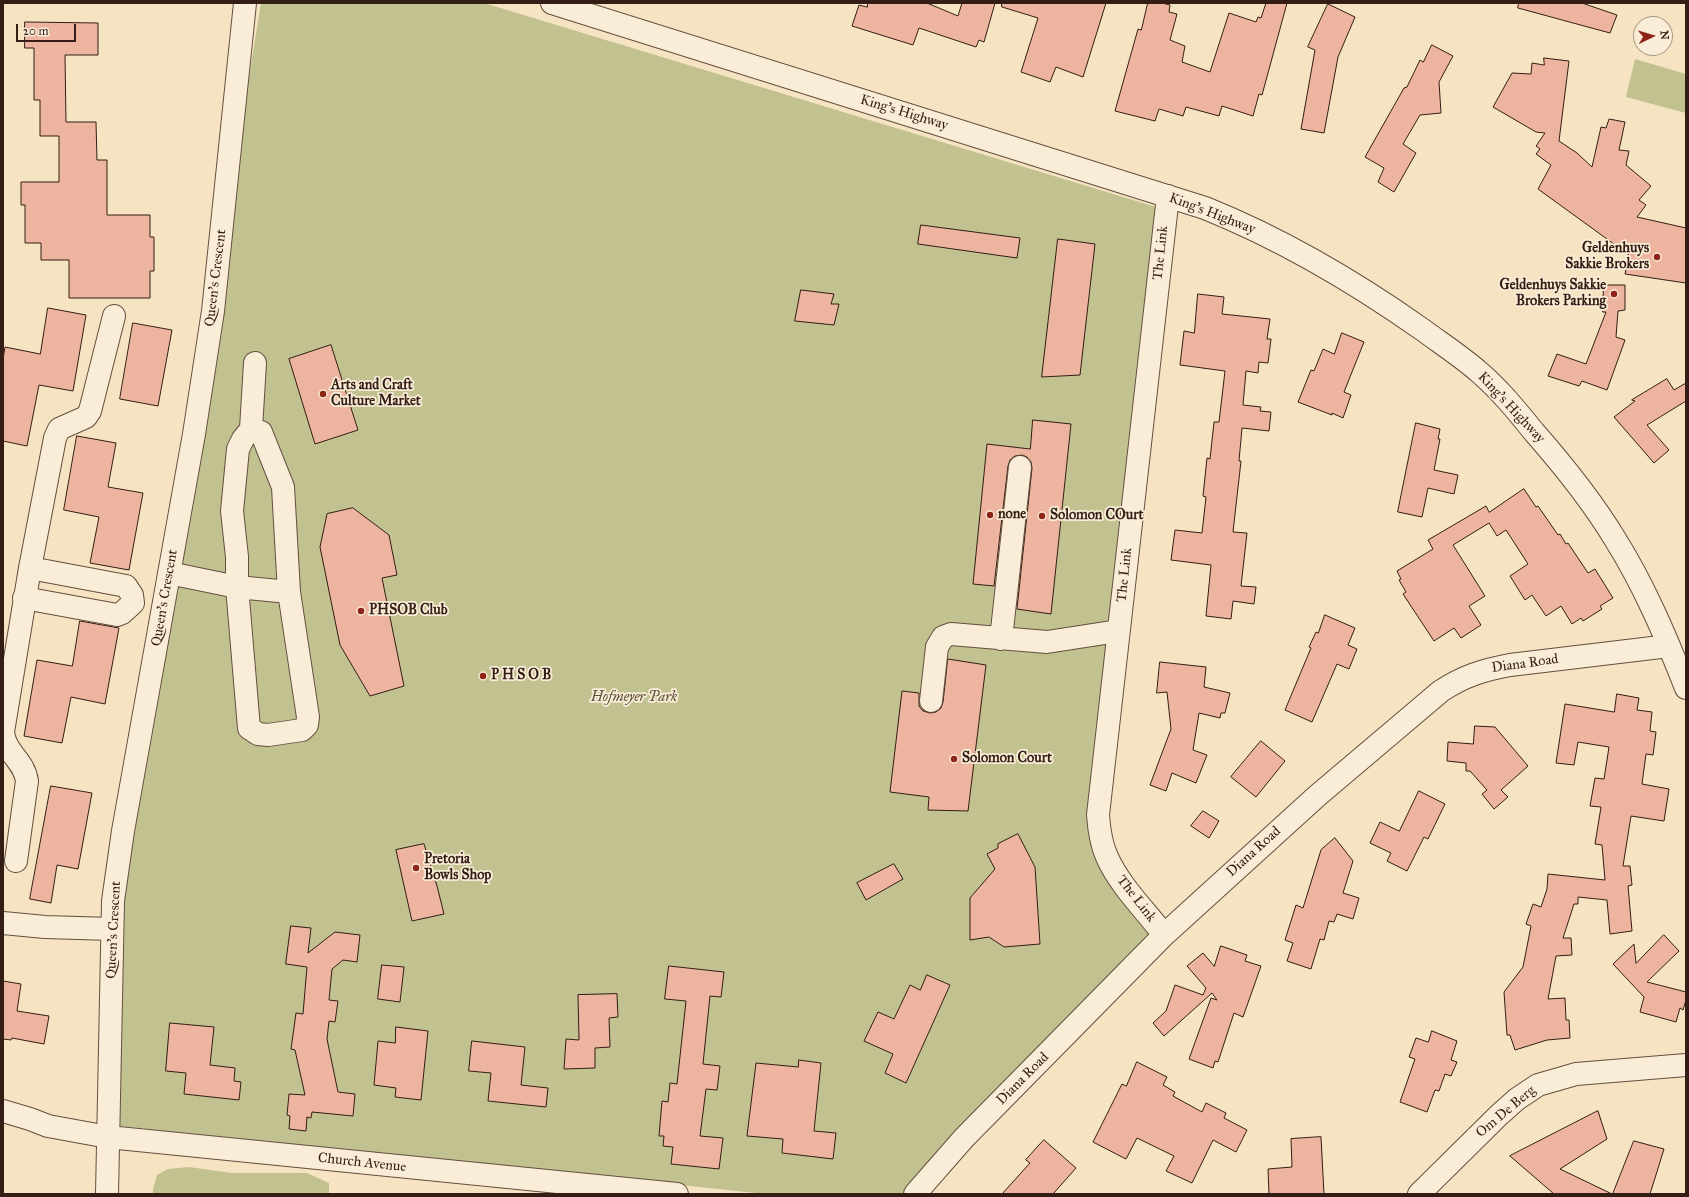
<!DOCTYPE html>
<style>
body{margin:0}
#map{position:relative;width:1689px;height:1197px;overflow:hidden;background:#f6e3c1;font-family:"IM FELL Great Primer",serif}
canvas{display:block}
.frame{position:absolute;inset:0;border:4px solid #331d15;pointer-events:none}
.north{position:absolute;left:1633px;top:16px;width:40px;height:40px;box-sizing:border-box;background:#f9edd7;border:1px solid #aa9a89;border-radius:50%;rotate:85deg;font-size:11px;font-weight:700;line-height:16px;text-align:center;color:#331d15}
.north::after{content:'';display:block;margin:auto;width:14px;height:18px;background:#8f2418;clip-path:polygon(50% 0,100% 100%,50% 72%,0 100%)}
.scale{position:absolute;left:16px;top:24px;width:60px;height:18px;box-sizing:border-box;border:2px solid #331d15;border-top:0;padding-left:5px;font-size:12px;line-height:14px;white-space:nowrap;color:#331d15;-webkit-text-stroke:3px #f9edd7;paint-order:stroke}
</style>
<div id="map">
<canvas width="1689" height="1197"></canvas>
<div class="frame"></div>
<div class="north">N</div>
<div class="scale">20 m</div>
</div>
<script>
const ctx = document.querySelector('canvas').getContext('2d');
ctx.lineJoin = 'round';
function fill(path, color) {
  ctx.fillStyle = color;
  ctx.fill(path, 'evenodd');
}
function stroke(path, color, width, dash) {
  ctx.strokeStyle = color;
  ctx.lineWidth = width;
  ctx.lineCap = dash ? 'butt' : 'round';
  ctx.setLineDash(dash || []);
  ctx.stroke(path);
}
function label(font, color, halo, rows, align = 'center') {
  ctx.font = font + ' "IM FELL Great Primer",serif';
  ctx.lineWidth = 3.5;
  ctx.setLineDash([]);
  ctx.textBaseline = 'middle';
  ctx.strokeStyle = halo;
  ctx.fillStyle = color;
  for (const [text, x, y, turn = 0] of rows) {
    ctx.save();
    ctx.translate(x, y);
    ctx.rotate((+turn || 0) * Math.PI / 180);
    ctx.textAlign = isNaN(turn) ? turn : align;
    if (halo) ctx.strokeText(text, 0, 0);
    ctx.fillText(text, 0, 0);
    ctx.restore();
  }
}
const green = new Path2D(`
 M261,3H484L1156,207L1102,842L1164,935L921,1194H766L119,1126L111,929Z
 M1635,59L1686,74V113L1626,97Z
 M189,1167L232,1173H307L329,1183V1194H153V1189L157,1175L168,1169Z`);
const building = new Path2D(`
 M868,3H927L958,16L962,3H995L984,42L979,40L976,47L919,28L913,45L852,26L859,5L867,7Z
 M1002,3H1106L1083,77L1056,67L1050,82L1021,72L1038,18L1002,7Z
 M1148,3H1162L1170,5L1169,12L1177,14L1170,40L1185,46L1182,62L1210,72L1229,13L1256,22L1258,17L1261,18L1266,3H1287L1262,95L1259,94L1253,116L1222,106L1219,116L1186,107L1183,116L1159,109L1155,121L1115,111L1138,29L1141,30Z
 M1519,3H1582L1617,15L1610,33L1518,8Z
 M1328,4L1355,17L1338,57L1324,133L1301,129L1315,50L1308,47Z
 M25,22L98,23V55H65L66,122H96L97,160H107V215H150V237H154V271H150V298H69V260H41V243H25V205H21V182H59V136H40V100H34V48H25Z
 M1432,45L1453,56L1439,82L1441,113L1420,115L1403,144L1416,153L1394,192L1378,182L1384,168L1365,157L1404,88L1407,87L1420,60L1423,62Z
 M1544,58L1569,61L1559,141L1577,153L1592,167L1601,127L1606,128L1609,119L1625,122L1619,150L1629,151L1626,165L1651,186L1639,200L1646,205L1637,217L1686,228V283L1625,274L1629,255L1538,189L1551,165L1536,154L1540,149L1536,146L1545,133L1536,132L1493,107L1512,73L1531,74L1532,63L1544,65Z
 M921,225L1020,238L1017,258L918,244Z
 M1058,239L1095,244L1080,375L1042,377Z
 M1604,285H1625V310L1618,311L1616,337L1625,340L1607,390L1582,381L1579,386L1548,376L1557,354L1586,364L1606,312H1603Z
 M801,290L834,294L831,304H839L834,325L795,321Z
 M1198,294L1224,297L1222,314L1270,319L1267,339H1271L1268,363L1259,362L1258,373L1246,371L1243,405L1261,407L1260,411L1271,412L1269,431L1242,428L1239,461H1241L1233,532L1247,533L1241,586L1256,587L1254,604L1233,601L1231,619L1206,616L1211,565L1171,560L1175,530L1202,533L1206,497L1203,496L1207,458L1210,459L1214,422H1219L1225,371L1180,365L1184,331L1194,333Z
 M48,308L86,315L73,391L39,385L27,446L3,441V359L5,347L40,354Z
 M133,323L172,330L158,406L120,399Z
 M1342,333L1364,342L1344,392L1351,395L1343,418L1332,413V415L1298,402L1311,370L1314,371L1323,349L1334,354Z
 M331,345L358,430L315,444L289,359Z
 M1667,379L1674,390L1686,383V401L1647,425L1669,450L1654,463L1614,417L1635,401L1632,400Z
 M1033,420L1071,424L1051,614L1017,609L1032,468L1031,462L1027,457L1022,455L1015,456L1010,460L1008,466L994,586L973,584L987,444L1030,449Z
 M1416,423L1440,429L1438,439H1440L1434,470L1458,475L1454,494L1428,488L1422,517L1398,512Z
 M77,436L116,443L108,487L143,493L129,570L90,563L99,517L64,510Z
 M1524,489L1536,507L1538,506L1558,535L1560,534L1566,544L1568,543L1588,573L1595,569L1613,598L1600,606L1602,609L1583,621L1581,618L1572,624L1561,606L1546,616L1532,595L1525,600L1510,576L1528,564L1506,530L1497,536L1489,523L1453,545L1485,596L1469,606L1481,625L1461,638L1454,628L1434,641L1403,594L1406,592L1399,580L1401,579L1397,571L1433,549L1428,540L1486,506L1489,512Z
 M353,508L389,535L397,575L382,578L404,686L370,696L340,645L320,547L327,514Z
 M1325,615L1355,628L1348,645L1357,649L1349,669L1337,664L1312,722L1285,710L1311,648L1309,647L1316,632L1318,633Z
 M80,621L119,628L105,704L71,697L62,743L24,736L37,660L72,666Z
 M948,659L986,665L968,811L928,810L929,797L890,792L902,691L919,693V706L923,711L930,713L936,712L941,708L943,702Z
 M1160,662L1206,667L1204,687L1230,693L1225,713H1221L1220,718L1199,713L1193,750L1207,755L1196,783L1172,773L1166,791L1150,785L1171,729L1167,692L1157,693Z
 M1617,694L1639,698L1637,710L1652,712L1650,731L1656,732L1653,755L1646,754L1642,784L1669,789L1664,821L1631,816L1623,866H1630L1632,885L1628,886L1632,931L1610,934L1607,900L1578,897V904H1574L1563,938H1571L1572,955L1556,956L1548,999L1565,998L1566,1020H1569L1570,1038L1547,1040L1515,1050L1510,1035H1507L1504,992L1523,967L1531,926L1526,924L1533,904L1541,907L1547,889L1548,874L1605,880L1602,845L1595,844L1601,807L1590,806L1595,778L1604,779L1609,747L1578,742L1574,765L1556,763L1565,704L1614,712Z
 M1475,726L1495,727L1528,766L1501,790L1508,797L1494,809L1482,794L1487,790L1470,771H1466V763L1447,761L1448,742L1473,744Z
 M1261,741L1285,761L1256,797L1231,777Z
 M51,786L92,793L78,869L57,865L51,903L30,899Z
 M1419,791L1445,804L1428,839L1424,837L1407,871L1387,861L1391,853L1370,843L1380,822L1399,831Z
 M1203,811L1219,821L1209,838L1191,826Z
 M1018,834L1035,867L1040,944L1004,947L989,937L970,940V898L995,869L987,854L998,848V844Z
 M1335,838L1353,861L1343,893L1359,898L1353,919L1337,914L1334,922L1329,921L1324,940L1320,939L1311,969L1287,961L1293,943L1285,940L1296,905L1303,908L1321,850Z
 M424,844L437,886L444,914L412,921L396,850Z
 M894,864L903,879L866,900L857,883Z
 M291,926L311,928L308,953L335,932L360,935L357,962L343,960L332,969L329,1000L338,1001L335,1022L329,1021L327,1039L338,1092L355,1094L353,1116L312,1112L311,1118L307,1117L306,1131L289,1129L290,1116L287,1115L289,1094L305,1095L295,1050L291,1049L296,1013L303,1014L307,967L286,964Z
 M1664,935L1679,951L1647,982L1686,992V1000L1683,1010L1680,1008L1676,1022L1640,1012L1644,997L1613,964L1634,944L1636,963Z
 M1221,946L1247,955L1245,961L1261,966L1243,1017L1234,1013L1218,1062L1215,1061L1213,1068L1189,1059L1211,998L1217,1000L1212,993L1164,1036L1153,1023L1166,1011L1175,985L1203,995L1206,988L1187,966L1203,953L1214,966Z
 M382,965L404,967L400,1002L378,999Z
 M669,966L724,972L721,997L710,996L703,1064L720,1066L717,1090L706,1089L700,1136L723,1138L719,1169L671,1164L673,1147L663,1146L664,1136H659L662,1101L668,1102L670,1083L677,1084L686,1001L665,999Z
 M927,975L950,985L906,1083L885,1073L893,1054L864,1041L878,1012L894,1019L910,985L920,990Z
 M3,981L21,984L17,1011L49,1016L44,1044L12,1038L11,1040L3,1039Z
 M617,994L618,1017L609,1018L610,1047L595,1048V1068L564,1069L566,1039L579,1040L578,995Z
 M170,1023L214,1027L210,1065L235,1068L234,1081L241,1082L239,1100L184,1094L186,1073L166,1071Z
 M396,1027L428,1031L421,1100L395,1097L396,1088L374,1085L378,1041L395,1043Z
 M1432,1031L1457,1041L1451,1060L1457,1062L1451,1076L1445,1074L1439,1091L1435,1090L1427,1112L1400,1102L1415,1059L1409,1057L1416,1038L1428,1042Z
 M472,1041L525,1047L521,1085L548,1088L546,1107L488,1101L491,1073L469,1071Z
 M799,1060L821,1063L814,1131L836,1133L833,1159L782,1153L783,1139L747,1136L756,1063L798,1067Z
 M1137,1062L1167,1077L1163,1085L1175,1092L1173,1096L1202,1112L1206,1103L1226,1113L1224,1118L1247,1130L1236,1152L1213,1140L1192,1183L1166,1171L1174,1156L1137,1138L1126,1159L1093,1142L1122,1084L1126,1086Z
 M1598,1111L1607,1139L1560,1169L1612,1194H1554L1510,1156Z
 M1321,1137L1324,1194H1269L1268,1169L1292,1167L1291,1139Z
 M1044,1140L1076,1168L1053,1194H1002L1030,1163L1026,1160Z
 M1634,1141L1664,1149L1650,1194H1613Z`);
const minor = new Path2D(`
 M552,3L1205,208C1282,239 1355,282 1423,330C1442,344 1462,357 1479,372C1500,390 1517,411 1534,432C1563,465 1592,501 1615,539C1644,585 1666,637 1686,688
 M251,429L261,432L283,487L289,592L308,717L307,725L302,730L268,735L258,734L249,728L237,587V557L232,511L238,449L243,439Z
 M251,429L255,363
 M30,568L126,586L132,595L133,603
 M169,573L237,587L289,592
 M24,598L117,615L122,613L133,603
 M1001,639L1020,467
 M931,701L937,647L943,637L951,634L1047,642L1118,631
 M16,861L27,781C24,760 5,753 3,732L30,568L55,438L59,429L86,417L90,411L114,316
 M3,923L45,927L111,929
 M1164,935C1145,910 1120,886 1107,857C1101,844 1099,829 1098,815L1168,196
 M3,1111L30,1119L48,1126L108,1137L677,1194
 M107,1194L113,901L123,831L194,434L213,311L245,3
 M915,1194L964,1138L1164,935L1317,796L1441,691C1464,676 1483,670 1510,665L1669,646
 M1419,1194L1499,1115L1517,1099L1538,1085L1576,1074L1686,1065`);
const markers = [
 [1657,257,4,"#8f2418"],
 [1614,294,4,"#8f2418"],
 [323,394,4,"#8f2418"],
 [990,515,4,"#8f2418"],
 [1042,516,4,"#8f2418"],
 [361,611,4,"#8f2418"],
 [483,676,4,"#8f2418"],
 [954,759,4,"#8f2418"],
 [416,868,4,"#8f2418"]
];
const streetNames = [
 ["King's Highway",904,113,17],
 ["King's Highway",1212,214,21],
 ["The Link",1161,253,-84],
 ["Queen's Crescent",216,278,-83],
 ["King's Highway",1511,408,47],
 ["The Link",1125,575,-84],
 ["Queen's Crescent",165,598,-80],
 ["Diana Road",1525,664,-8],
 ["Diana Road",1254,852,-42],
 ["The Link",1136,899,52],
 ["Queen's Crescent",114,930,-87],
 ["Diana Road",1023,1079,-45],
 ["Om De Berg",1506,1112,-40],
 ["Church Avenue",362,1163,6]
];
const poiNames = [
 ["Geldenhuys",1649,249,"right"],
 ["Sakkie Brokers",1649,265,"right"],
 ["Geldenhuys Sakkie",1606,286,"right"],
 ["Brokers Parking",1606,302,"right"],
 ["Arts and Craft",331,386],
 ["Culture Market",331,402],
 ["none",998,515],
 ["Solomon COurt",1050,516],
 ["PHSOB Club",369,611],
 ["P H S O B",491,676],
 ["Solomon Court",962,759],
 ["Pretoria",424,860],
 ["Bowls Shop",424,876]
];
const parkNames = [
 ["Hofmeyer Park",634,698]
];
fill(green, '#c1c290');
fill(building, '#edb49f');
stroke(building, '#331d15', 1);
stroke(minor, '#644e40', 24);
stroke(minor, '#f9edd7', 22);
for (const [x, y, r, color] of markers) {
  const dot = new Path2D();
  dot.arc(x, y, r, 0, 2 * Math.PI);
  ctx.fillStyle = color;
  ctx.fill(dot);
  stroke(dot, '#f9edd7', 1.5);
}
label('14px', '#331d15', '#f9edd7', streetNames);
label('bold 14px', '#331d15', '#f9edd7', poiNames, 'left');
label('italic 14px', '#5e4f3a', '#f9edd7', parkNames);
</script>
